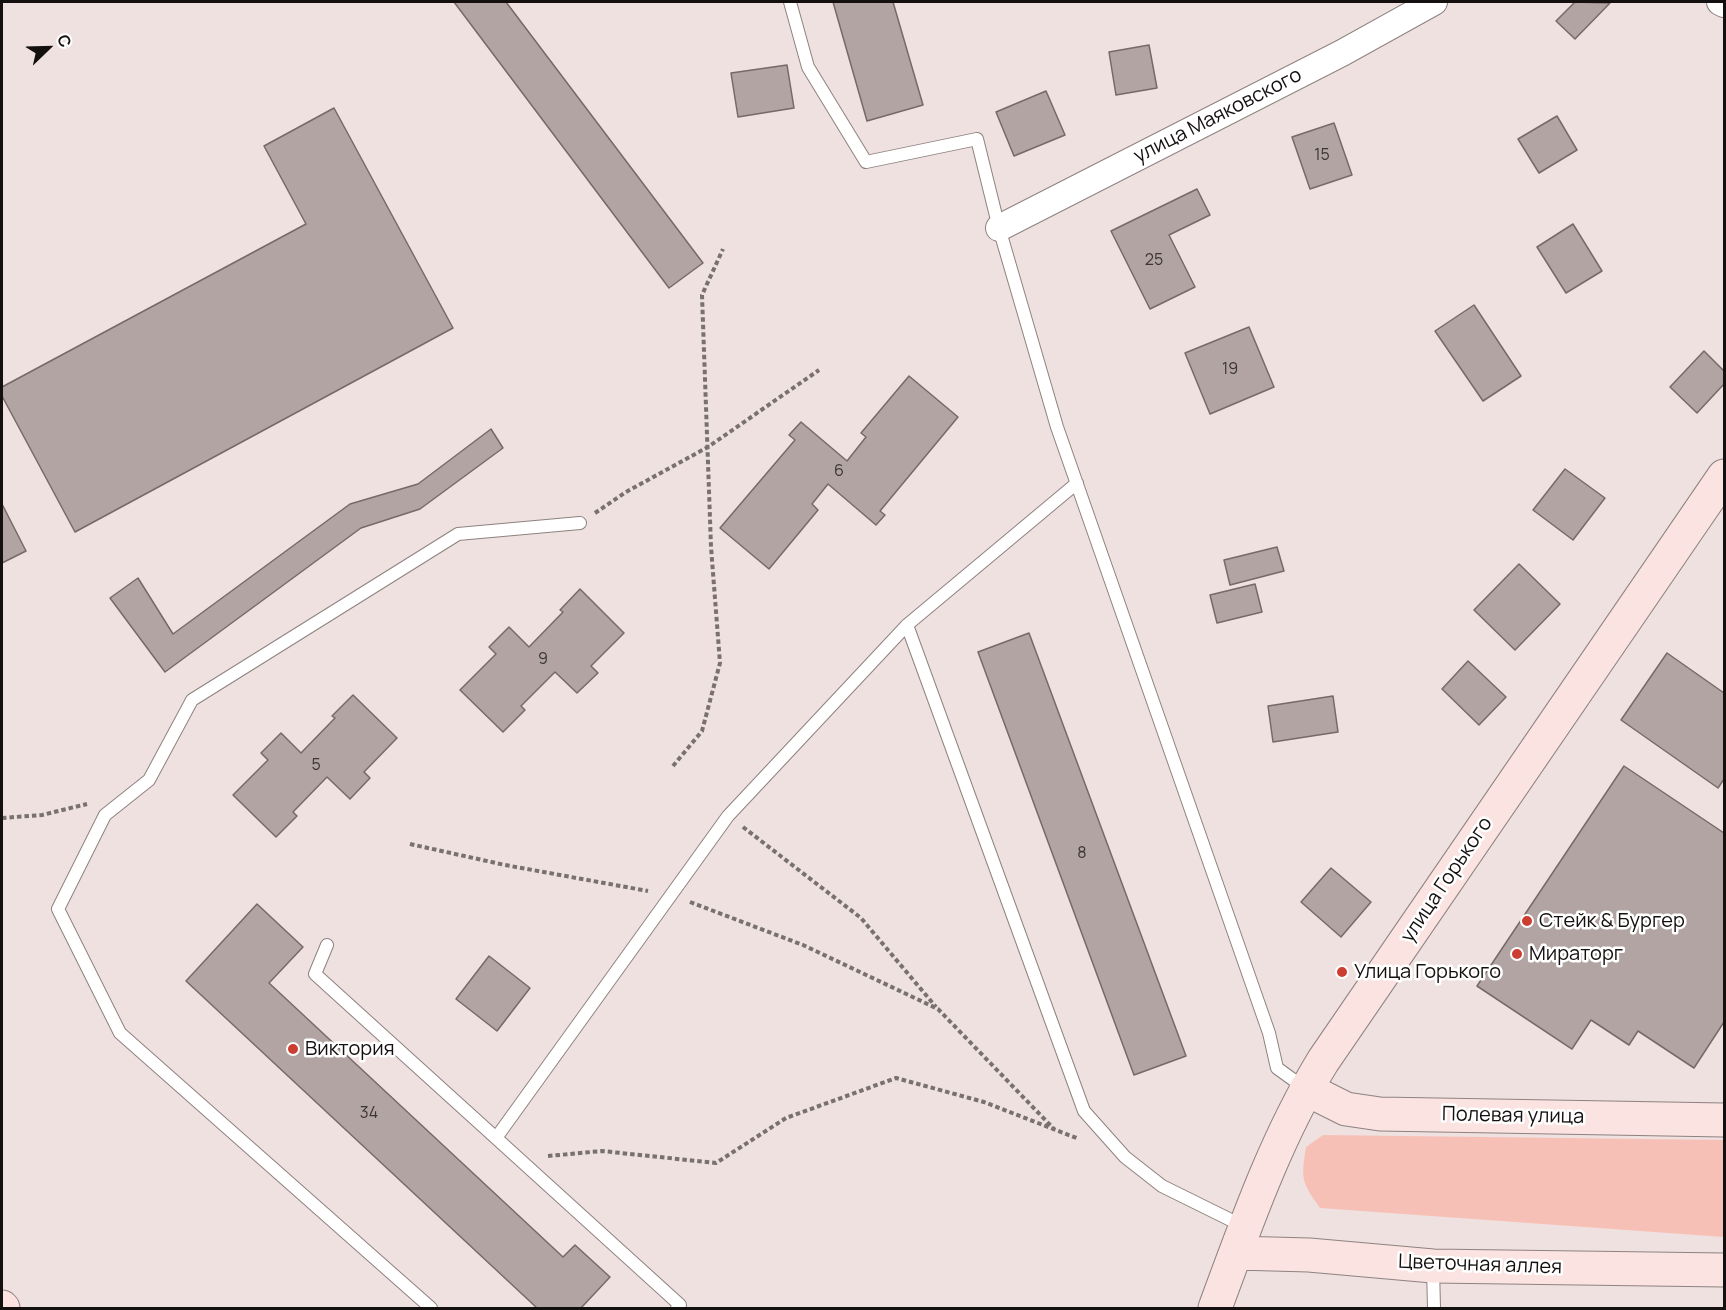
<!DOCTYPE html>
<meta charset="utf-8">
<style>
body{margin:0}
#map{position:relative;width:1726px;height:1310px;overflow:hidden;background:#eee1df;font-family:Manrope,sans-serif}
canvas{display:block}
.frame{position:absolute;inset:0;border:3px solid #14100f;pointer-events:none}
.north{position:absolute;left:18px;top:18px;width:60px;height:60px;-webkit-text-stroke:4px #fff;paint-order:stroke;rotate:67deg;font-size:16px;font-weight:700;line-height:24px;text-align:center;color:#14100f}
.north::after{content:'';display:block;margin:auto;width:21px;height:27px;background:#14100f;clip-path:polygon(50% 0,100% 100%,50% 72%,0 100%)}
</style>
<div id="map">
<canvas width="1726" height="1310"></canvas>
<div class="frame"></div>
<div class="north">С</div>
</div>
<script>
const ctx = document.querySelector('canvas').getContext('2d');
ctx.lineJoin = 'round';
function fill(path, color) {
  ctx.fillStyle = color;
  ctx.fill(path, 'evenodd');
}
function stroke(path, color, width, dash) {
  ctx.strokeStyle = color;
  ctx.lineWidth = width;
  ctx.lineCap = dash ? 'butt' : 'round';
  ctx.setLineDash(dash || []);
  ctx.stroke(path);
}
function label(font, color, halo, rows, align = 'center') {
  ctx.font = font + ' Manrope,sans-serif';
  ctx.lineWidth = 5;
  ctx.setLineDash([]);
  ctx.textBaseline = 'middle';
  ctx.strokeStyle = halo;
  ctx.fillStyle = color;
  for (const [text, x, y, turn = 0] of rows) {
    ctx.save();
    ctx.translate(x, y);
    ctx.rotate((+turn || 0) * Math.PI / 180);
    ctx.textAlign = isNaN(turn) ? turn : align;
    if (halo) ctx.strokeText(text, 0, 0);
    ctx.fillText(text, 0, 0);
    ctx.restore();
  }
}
const green = new Path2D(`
 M1323,1135L1724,1140V1237L1320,1208C1301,1182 1301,1178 1306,1147Z`);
const building = new Path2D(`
 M454,2H506L703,263L669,288Z
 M833,2H893L923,105L867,121Z
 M1575,2L1610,3L1575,39L1556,21Z
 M1149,45L1157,88L1116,95L1109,52Z
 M787,65L794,108L738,117L731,73Z
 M1046,91L1065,135L1014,156L996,112Z
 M334,108L453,328L75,532L2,396V387L306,224L264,146Z
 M1557,116L1577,150L1539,173L1518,139Z
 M1334,123L1352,175L1310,189L1292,137Z
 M1197,189L1210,215L1169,235L1195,287L1150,309L1111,231Z
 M1573,224L1602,271L1566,293L1537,247Z
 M1474,305L1521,376L1483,401L1435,331Z
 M1249,327L1274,387L1210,414L1185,353Z
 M1704,351L1724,371V384L1697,413L1670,387Z
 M909,376L958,417L880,511L885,515L876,525L828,484L812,504L818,510L769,569L720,528L795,440L789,435L801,422L847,461L866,437L861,433Z
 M491,429L503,448L420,509L361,528L165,672L110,598L138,578L173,634L350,504L418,484Z
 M1565,469L1605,498L1573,540L1533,510Z
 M2,504L26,551L2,563Z
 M1277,547L1284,571L1230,585L1224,560Z
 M1519,564L1560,604L1515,650L1474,610Z
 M1255,584L1262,612L1217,623L1210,595Z
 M580,589L624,633L591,666L598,673L577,693L555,672L521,706L525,710L503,732L460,690L496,654L489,647L509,627L529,647L563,612L560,610Z
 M1029,633L1186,1056L1134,1075L978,652Z
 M1667,653L1724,693V779L1718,788L1621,720Z
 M1468,661L1506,697L1479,725L1442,689Z
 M353,695L397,738L364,772L370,778L350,799L327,777L293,812L297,816L276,837L233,795L268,760L261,753L281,733L301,753L335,718L332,716Z
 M1333,696L1338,732L1273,742L1268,706Z
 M1624,766L1724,833V1022L1694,1068L1638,1031L1629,1045L1591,1020L1572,1049L1477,986Z
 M1331,868L1371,902L1341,937L1301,902Z
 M257,904L303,947L269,983L563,1257L575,1245L610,1277L581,1308H537L186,981Z
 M489,956L530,988L497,1031L456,999Z`);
const path = new Path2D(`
 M595,513L626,492L708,447L819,370
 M673,766L702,731L720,663L711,547L702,295L723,249
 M2,818L42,815L87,804
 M743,827L861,918L936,1007
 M410,844L505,865L648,891
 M690,902L803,945L938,1009L1054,1129
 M548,1156L602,1151L716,1163L786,1118L896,1078L984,1102L1079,1139`);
const lane = new Path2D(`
 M790,2L808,67L866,162L977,139L999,228L1057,427L1269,1033L1277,1068L1306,1089
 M907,625L1084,1111L1125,1157L1162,1186L1245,1227
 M327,945L315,974L496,1138
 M1433,1268L1434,1308
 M431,1308L120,1033L58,909L105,815L149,780L192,700L458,534L580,523
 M677,1308L680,1305L496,1138L728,816L907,625L1077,483`);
const street = new Path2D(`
 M1720,2L1724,4
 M999,228L1342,53L1434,2`);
const secondary = new Path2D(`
 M1306,1089L1346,1109L1380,1114L1724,1120
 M1236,1253L1309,1255L1433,1266L1724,1270
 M2,1307L3,1308
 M1215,1308C1246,1224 1276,1138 1323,1061L1724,476`);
const markers = [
 [1527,921,6,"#cb3e31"],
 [1517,954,6,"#cb3e31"],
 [1342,972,6,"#cb3e31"],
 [293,1049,6,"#cb3e31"]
];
const numberNames = [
 ["15",1322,156],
 ["25",1154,261],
 ["19",1230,370],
 ["6",839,472],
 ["9",543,660],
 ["5",316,766],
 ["8",1082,854],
 ["34",369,1114]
];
const streetNames = [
 ["улица Маяковского",1218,116,-27],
 ["улица Горького",1447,880,-56],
 ["Полевая улица",1513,1116,1],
 ["Цветочная аллея",1480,1265,2]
];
const poiNames = [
 ["Стейк & Бургер",1539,921],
 ["Мираторг",1529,954],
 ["Улица Горького",1354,972],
 ["Виктория",305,1049]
];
fill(green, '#f7c0b7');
fill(building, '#b1a4a2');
stroke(building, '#756a68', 1.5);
stroke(lane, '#8e8280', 14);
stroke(street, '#8e8280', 28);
stroke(secondary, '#8e8280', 35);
stroke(path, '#79716f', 4, [4.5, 3]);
stroke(lane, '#fff', 12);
stroke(street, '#fff', 26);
stroke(secondary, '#fae3e0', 33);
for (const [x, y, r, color] of markers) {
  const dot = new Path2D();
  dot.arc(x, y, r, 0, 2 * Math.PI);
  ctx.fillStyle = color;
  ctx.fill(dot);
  stroke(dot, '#fff', 2);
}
label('16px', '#3b3534', null, numberNames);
label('20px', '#14100f', '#fff', streetNames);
label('20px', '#14100f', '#fff', poiNames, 'left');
</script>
